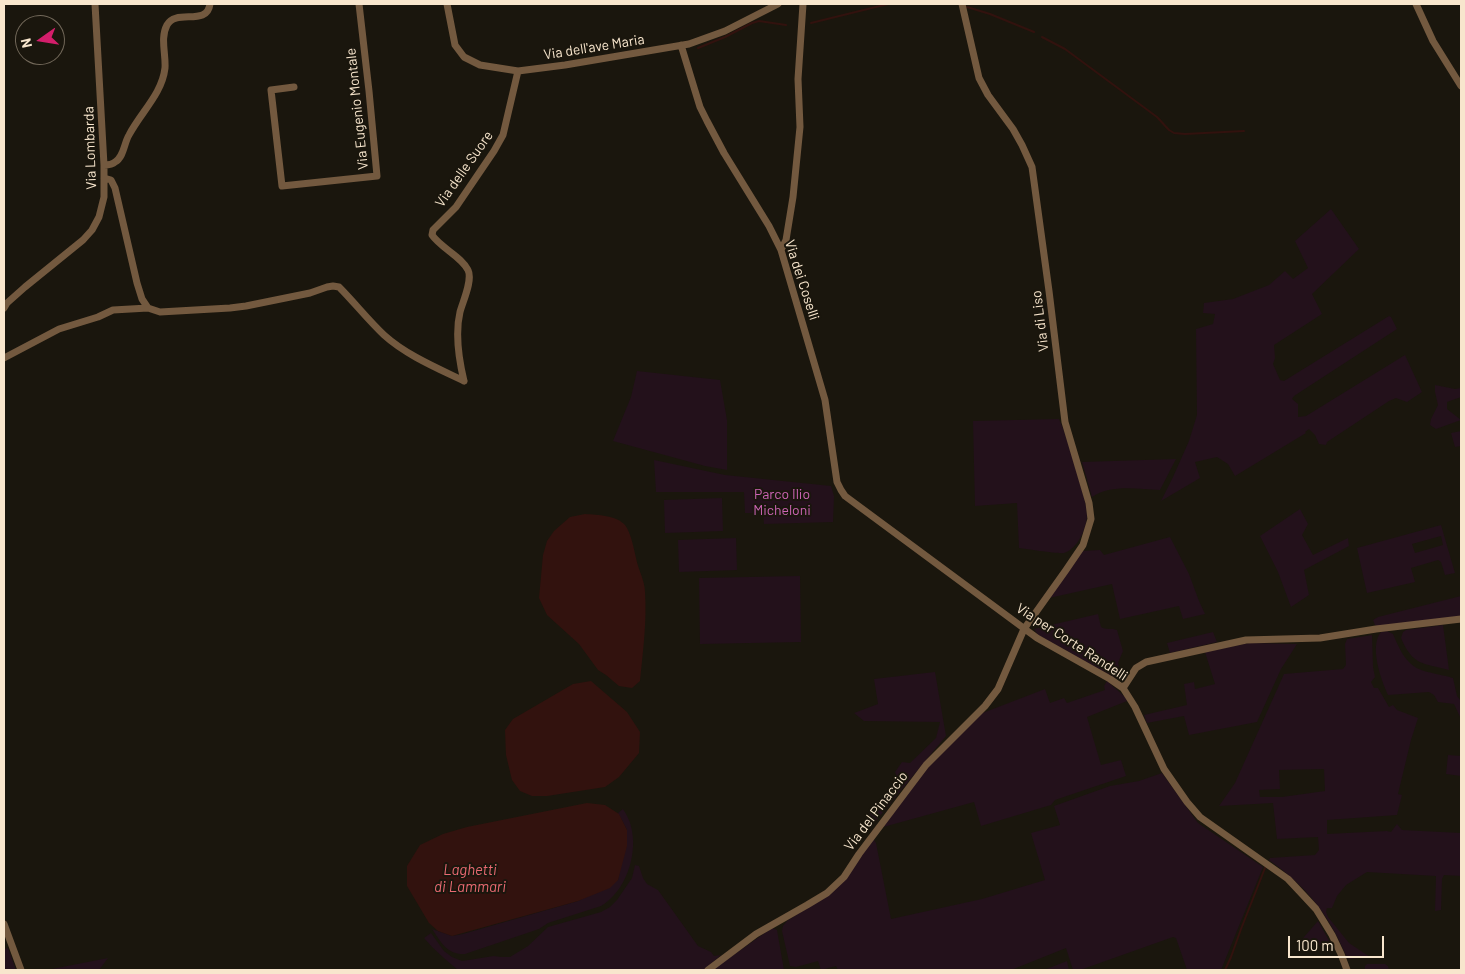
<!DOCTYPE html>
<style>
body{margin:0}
#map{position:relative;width:1465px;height:974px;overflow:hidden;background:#1a160d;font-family:Barlow,sans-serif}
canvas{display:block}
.frame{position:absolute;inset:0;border:5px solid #f8e6cd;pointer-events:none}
.north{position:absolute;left:15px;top:15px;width:50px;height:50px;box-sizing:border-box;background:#1a160d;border:1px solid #73695a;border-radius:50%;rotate:257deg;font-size:14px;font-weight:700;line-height:20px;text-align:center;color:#f8e6cd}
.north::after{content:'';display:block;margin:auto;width:18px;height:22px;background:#d31e6b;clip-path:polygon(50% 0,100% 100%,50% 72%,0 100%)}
.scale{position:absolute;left:1288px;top:936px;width:96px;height:22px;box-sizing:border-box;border:2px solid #f8e6cd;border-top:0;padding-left:6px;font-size:15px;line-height:18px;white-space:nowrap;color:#f8e6cd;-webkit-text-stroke:4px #1a160d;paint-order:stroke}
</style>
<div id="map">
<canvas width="1465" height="974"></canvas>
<div class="frame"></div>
<div class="north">N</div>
<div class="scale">100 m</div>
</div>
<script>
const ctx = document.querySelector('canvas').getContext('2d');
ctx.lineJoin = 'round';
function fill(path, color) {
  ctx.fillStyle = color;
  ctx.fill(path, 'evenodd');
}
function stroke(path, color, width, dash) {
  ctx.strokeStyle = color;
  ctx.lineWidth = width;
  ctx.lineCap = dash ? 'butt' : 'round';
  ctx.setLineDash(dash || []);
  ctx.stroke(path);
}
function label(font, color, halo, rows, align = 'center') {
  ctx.font = font + ' Barlow,sans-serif';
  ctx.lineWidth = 4;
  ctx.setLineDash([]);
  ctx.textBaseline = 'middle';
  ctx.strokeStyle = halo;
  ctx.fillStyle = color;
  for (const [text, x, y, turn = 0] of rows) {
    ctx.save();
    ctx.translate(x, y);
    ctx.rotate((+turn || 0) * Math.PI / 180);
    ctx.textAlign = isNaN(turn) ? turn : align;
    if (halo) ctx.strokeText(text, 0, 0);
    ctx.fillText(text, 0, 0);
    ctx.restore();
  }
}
const green = new Path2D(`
 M1331,209L1359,249L1312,294L1322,314L1274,345L1275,358L1273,364L1280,380L1284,381L1389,316L1391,317L1397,329L1294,396L1292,399L1298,404V417L1306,416L1405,355L1422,392L1407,402L1396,398L1389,401L1327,442L1326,445L1319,444L1315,435L1309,429L1305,432L1306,433L1235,476L1228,464L1217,457L1195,462L1200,478L1161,501L1173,477L1189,441L1197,415L1196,329L1213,324L1215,314L1203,313L1204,303L1233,299L1269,285L1285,271L1293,279L1308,268L1295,241Z
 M637,371L720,380L727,420V470L705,466L613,441L631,397Z
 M1435,385L1455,389L1461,388V397L1447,402V409L1461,420L1436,429L1430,425L1431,419L1438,405L1435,392Z
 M1059,419C1066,434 1070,451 1075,466C1079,482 1086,499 1087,515C1087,527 1078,549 1064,553C1058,554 1027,549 1019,548L1017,503L975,506L973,421Z
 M1461,431V446L1455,447L1451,433Z
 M1176,459L1160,490C1138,489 1110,484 1092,497L1082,462Z
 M654,460L725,475L831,486L834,496L833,522L764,524L763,513H745L744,492H656Z
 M722,498L723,531L665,533L664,500Z
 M1300,509L1308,524L1302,535L1313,555L1348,538L1349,546L1304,570L1309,595L1291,607L1278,572L1260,536Z
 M1441,525L1455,573L1445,575L1441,562L1438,560L1411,568L1415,582L1367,593L1357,548ZM1441,536L1443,545L1415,553L1412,544Z
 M1170,537L1189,574L1199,601L1205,614L1183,619L1179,606L1120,619L1112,584L1049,598L1082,551L1100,550L1104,555Z
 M736,538L737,570L679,572L678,540Z
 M800,576L801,642L700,644L699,578Z
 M1461,596V616L1378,628L1375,625L1373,620L1378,617Z
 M1098,614L1101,627C1106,630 1112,628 1117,630L1123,651L1118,663L1120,671L1124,676L1122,679H1117L1038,635L1034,629Z
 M1443,625L1449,670C1423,663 1413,666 1401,638L1403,632L1406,630Z
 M1387,631L1393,634C1398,646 1404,660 1415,667C1422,672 1444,675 1453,678L1457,696L1461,701V719L1454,704L1438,702L1434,695L1429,692L1388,695C1381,680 1369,646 1381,632Z
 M1213,632L1217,642L1170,653L1167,643Z
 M1372,635L1373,667L1375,677L1371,682L1374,688H1378L1389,707L1393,705L1397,710L1418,718L1411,740L1398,794L1402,795L1397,815L1327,820V834L1387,831L1391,832L1397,824L1402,830L1461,833V876L1444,875L1442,879L1441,910L1435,911L1436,876L1367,872L1346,885L1337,896L1332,908H1327L1326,912L1328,917L1349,943L1370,957L1349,959L1347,958C1335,929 1318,901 1294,880C1287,873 1278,867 1269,860L1270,858L1315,855L1319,850L1318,837L1277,839L1273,803L1219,806L1235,783L1284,674L1343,669L1346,665L1345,644L1347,639ZM1324,769L1325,791L1282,797H1260L1259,790L1280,789L1279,770Z
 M1249,643L1297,644L1281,669L1257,722L1189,735L1184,716L1147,723L1144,715L1187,705L1184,684L1194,682L1195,689L1215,684L1205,652Z
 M935,672L946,736L874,823L869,812L898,780L895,772L902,762L910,763L936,738L940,722L864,721L854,713L878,704L874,679Z
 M1107,681L1125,697L1127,701L1087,717L1101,765L1121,760L1126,776L1055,800L1051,805L981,826L974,802L876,829L929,763L980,714L1045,689L1050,703L1064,698L1067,703L1105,690L1104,686Z
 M1448,755L1461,756V776L1446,774Z
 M1162,773L1198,823L1263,867L1221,970H1187L1176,938L1173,937L1080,970H1073L1066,948L1011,970H900V969L894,970H838L836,966L821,970L818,961L796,967L790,966L782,931L783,926L787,921L825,896L871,840H874L876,843L891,919L982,899L1045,880L1031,833L1060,825L1054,806L1110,786L1139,781Z
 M623,809C627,815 631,823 632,831C637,857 625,892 601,906L548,923L539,929L465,954C447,955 441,942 432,929L452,936L463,934L578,901L618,880L627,830L618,813Z
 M635,865L639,866L643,878L647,884L658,890L698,946L711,952L714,956L721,955L704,970H458C446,960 434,950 424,938L431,933L444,951L452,957L462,961L494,956L501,957H510L528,946L548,927L601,912L610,907L617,900L632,878Z
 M1318,921L1331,944L1297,947L1304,937Z
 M772,928L777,930L784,970H712Z
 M8,948L16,970H4V949Z
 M108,958L99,970H47Z
 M1067,961L1069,970H1044Z
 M1367,964H1385L1388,966L1389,970H1365V966Z`);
const water = new Path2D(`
 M585,514C598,515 616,515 625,525C631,533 634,549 636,558C638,569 645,581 645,592C647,621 643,651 640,681L632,688L619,686L606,675L598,670L579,644L547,615L539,598L543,555L547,541L554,531L570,517Z
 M591,681L627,712L640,732L639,753L619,777L605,787L547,796H532L520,791L512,780L506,755L505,730L513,719L573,684Z
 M587,803L605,805L619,814L627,830V846L618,880L610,888L578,901L452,936L438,931L429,923L407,886V866L420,845L443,834L467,827Z`);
const stream = new Path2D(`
 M967,7L990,14L1034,32
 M811,23L888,4
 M1042,37L1065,49L1157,117L1169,130L1174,133L1185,134L1244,131
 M698,48L725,37L752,23L759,21L786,25
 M1225,970L1231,957L1241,929L1265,868`);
const minor = new Path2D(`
 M447,4L455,45L464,57L480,65L518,71L565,65L689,44L725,31L778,4
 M1416,4L1433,41L1461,86
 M681,45L700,107L707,121L724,153L769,226L781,250L825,400L837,482L841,490L845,496L1037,638L1110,679L1123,688L1135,707L1164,769L1187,802L1200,817L1288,879L1303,895L1316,909L1332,935L1341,954L1347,970
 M294,87L271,90L282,186L377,176L369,91L359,4
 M104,165C107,165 113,164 115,162C124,157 124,143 129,135C141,112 162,94 165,68C166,54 160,38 167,25C176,8 207,27 210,4
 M104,178L111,180L115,188L137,283L142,299L148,308
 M781,250L786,240L793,197L800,127L798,79L803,4
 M4,308L7,303L25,287L83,240L92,230L99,217L104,197V165L95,4
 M4,358L59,329L98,317L113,310L148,308L160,312L230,308L246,306L310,293L327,287L333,286L339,287C354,302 368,320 384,335C406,355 437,368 464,381
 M464,381C459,360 455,333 460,312C463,301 473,280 468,270C462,257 441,248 432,235L433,230L456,207L494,151L503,135L518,71
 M1123,688L1136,668L1146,662L1246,640L1320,638L1376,629L1461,619
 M4,924L21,970
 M708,970L756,934L807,905L827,893L844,877L859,854L926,765L985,706L998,689L1024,629L1066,570L1083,545L1091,519L1089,503L1065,422L1049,291L1032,167L1022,145L1013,129L988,95L979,78L962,4`);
const streetNames = [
 ["Via dell'ave Maria",594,47,-9],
 ["Via Eugenio Montale",357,109,-96],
 ["Via Lombarda",90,148,-92],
 ["Via delle Suore",464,169,-55],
 ["Via dei Coselli",802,280,72],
 ["Via di Liso",1040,321,-97],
 ["Via per Corte Randelli",1072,642,33],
 ["Via del Pinaccio",876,811,-53]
];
const parkNames = [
 ["Parco Ilio",782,494],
 ["Micheloni",782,510]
];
const waterNames = [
 ["Laghetti",470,870],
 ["di Lammari",470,887]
];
fill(green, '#23111b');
fill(water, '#32120e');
stroke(stream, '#32120e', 2);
stroke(minor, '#73593f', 7);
label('14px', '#f8e6cd', '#1a160d', streetNames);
label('14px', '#cd65b5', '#1a160d', parkNames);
label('italic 15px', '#ea6a72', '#1a160d', waterNames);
</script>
